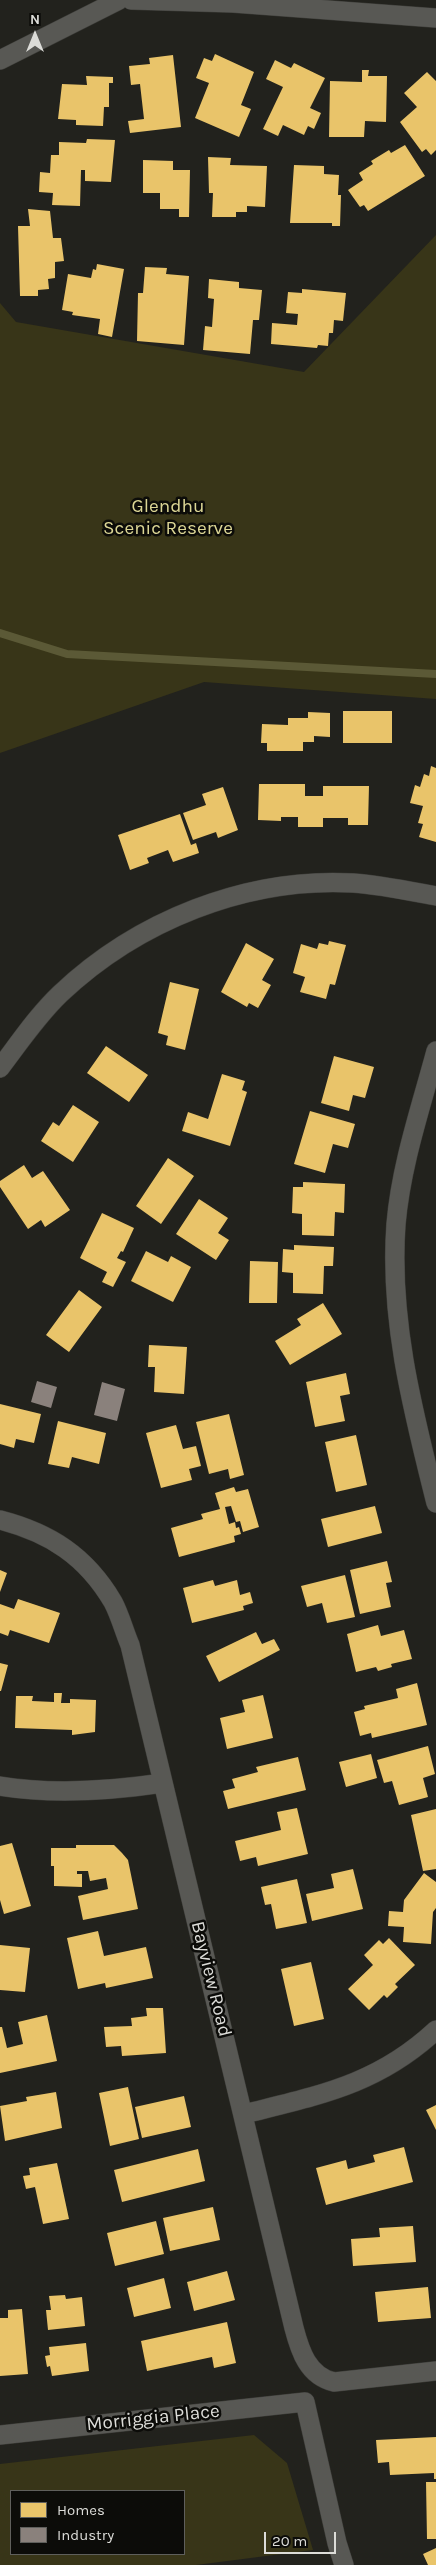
<!DOCTYPE html>
<style>
body{margin:0}
#map{position:relative;width:436px;height:2565px;overflow:hidden;background:#22221d;font-family:Karla,sans-serif}
canvas{display:block}
.legend{position:absolute;left:10px;top:2490px;width:175px;height:65px;box-sizing:border-box;background:#0c0c09;border:1px solid #5f5f5c;margin:0;padding:6px 9px;list-style:none;font-size:15px;color:#dcdcd8}
.legend li{display:flex;align-items:center;gap:10px;height:25px}
.legend b{width:25px;border:1px solid #5f5f5c}
.north{position:absolute;left:10px;top:10px;width:50px;height:50px;-webkit-text-stroke:4px #0c0c09;paint-order:stroke;rotate:0deg;font-size:14px;font-weight:700;line-height:20px;text-align:center;color:#dcdcd8}
.north::after{content:'';display:block;margin:auto;width:18px;height:22px;background:#dcdcd8;clip-path:polygon(50% 0,100% 100%,50% 72%,0 100%)}
.scale{position:absolute;left:264px;top:2532px;width:72px;height:22px;box-sizing:border-box;border:2px solid #dcdcd8;border-top:0;padding-left:6px;font-size:15px;line-height:18px;white-space:nowrap;color:#dcdcd8;-webkit-text-stroke:4px #0c0c09;paint-order:stroke}
</style>
<div id="map">
<canvas width="436" height="2565"></canvas>
<ul class="legend">
<li><b style="height:14px;background:#e9c46a"></b>Homes</li>
<li><b style="height:14px;background:#8a817c"></b>Industry</li>
</ul>
<div class="north">N</div>
<div class="scale">20 m</div>
</div>
<script>
const ctx = document.querySelector('canvas').getContext('2d');
ctx.lineJoin = 'round';
function fill(path, color) {
  ctx.fillStyle = color;
  ctx.fill(path, 'evenodd');
}
function stroke(path, color, width, dash) {
  ctx.strokeStyle = color;
  ctx.lineWidth = width;
  ctx.lineCap = dash ? 'butt' : 'round';
  ctx.setLineDash(dash || []);
  ctx.stroke(path);
}
function label(font, color, halo, rows, align = 'center') {
  ctx.font = font + ' Karla,sans-serif';
  ctx.lineWidth = 5;
  ctx.setLineDash([]);
  ctx.textBaseline = 'middle';
  ctx.strokeStyle = halo;
  ctx.fillStyle = color;
  for (const [text, x, y, turn = 0] of rows) {
    ctx.save();
    ctx.translate(x, y);
    ctx.rotate((+turn || 0) * Math.PI / 180);
    ctx.textAlign = isNaN(turn) ? turn : align;
    if (halo) ctx.strokeText(text, 0, 0);
    ctx.fillText(text, 0, 0);
    ctx.restore();
  }
}
const green = new Path2D(`
 M436,235V699L204,682L0,753V303L16,322L304,372Z
 M254,2435L287,2463L313,2550L196,2565H0V2464ZM11,2491H184V2554H11Z`);
const homes = new Path2D(`
 M215,54L254,72L241,105L251,109L239,137L195,118L209,83L196,78L204,58L212,61Z
 M173,55L181,127L130,133L128,121L144,119L140,84L131,85L129,66L150,64L149,58Z
 M275,60L291,68L294,63L325,78L310,108L321,113L314,129L308,126L304,135L283,125L278,136L263,129L283,87L266,79Z
 M362,70H369L368,76H387L386,122L365,121L364,137H329L330,81L362,82Z
 M427,72L436,81V150L431,155L426,149L422,152L400,122L417,107L404,93Z
 M86,76L113,77V83H109V107H104L103,126L76,125V120L58,119L62,84L87,85Z
 M87,139L115,140L111,182L85,181V170H81L80,206L52,205L53,193L39,192L40,172L50,173L51,155H59V142L86,143Z
 M405,145L425,176L368,211L364,205L360,207L348,190L363,180L359,173L373,164L371,161L389,150L391,153Z
 M208,157L231,158L230,165L267,166L265,207L247,206V212H236V217H212L213,193H209Z
 M143,160L173,161V170H190L189,217H179V209H160V193H143Z
 M294,165L324,166V174L339,175L338,195H341L340,226H332V223H290Z
 M28,209L50,211L53,238H61L64,261L55,262V278L48,279L49,289L38,290V296H20L18,226H30Z
 M97,264L124,269L112,337L98,334L100,319L72,315L73,312L62,310L68,274L91,278L93,269L96,270Z
 M145,267L167,268L166,274L189,276L184,345L137,341L138,293H143Z
 M209,279L239,282V288L262,290L259,320H253L250,354L203,350L205,326L212,327L214,299L208,298Z
 M302,289L346,293L343,321L334,320L333,333H329L328,346L318,345L317,348L271,344L272,323L297,325L298,314L286,313L288,292L302,293Z
 M343,711H392V743H343Z
 M308,712L330,713V737L314,736V742H303V751H267V743H261L262,724L288,725V718H308Z
 M431,766L436,768V842L419,837L423,824L418,823L423,806L410,803L415,785L420,787L424,774L429,776Z
 M259,784H305V796H323V786H369L368,825H348V818H323V827H298V817H281V821L258,820Z
 M223,787L238,830L218,838L216,832L193,840L183,813L206,805L202,794Z
 M180,814L191,845L196,843L199,853L173,862L168,850L147,858L149,863L130,870L118,835Z
 M329,941L346,945L335,985L330,984L326,999L300,992L305,977L293,973L301,944L317,949L319,943L328,945Z
 M246,943L274,959L262,980L271,985L258,1008L249,1003L247,1007L221,992Z
 M170,982L199,989L185,1050L166,1045L168,1036L158,1033Z
 M106,1046L148,1075L129,1102L87,1073Z
 M334,1056L374,1067L365,1098L353,1095L349,1111L321,1103Z
 M222,1074L245,1081L242,1090L247,1092L230,1146L182,1131L188,1112L208,1119Z
 M73,1105L99,1122L73,1162L41,1141L53,1122L59,1126Z
 M310,1111L355,1124L348,1148L333,1144L325,1173L294,1164Z
 M168,1158L194,1176L161,1224L136,1206Z
 M24,1165L32,1178L43,1171L70,1210L45,1227L41,1220L28,1229L0,1187V1181Z
 M303,1182L345,1184L344,1213L335,1212L334,1236L302,1235V1214L292,1213L293,1187H303Z
 M199,1199L228,1218L218,1233L229,1240L216,1260L176,1234Z
 M102,1213L134,1228L123,1252L121,1251L117,1258L126,1262L113,1287L102,1282L107,1272L80,1258Z
 M294,1245L334,1247L333,1266H324L323,1294L293,1293V1273L282,1272L283,1249L294,1250Z
 M146,1251L168,1262L171,1256L191,1267L173,1302L131,1281Z
 M250,1261L278,1262L277,1303H249Z
 M79,1290L102,1307L69,1352L46,1335Z
 M323,1303L342,1334L290,1365L275,1341L301,1325L297,1319Z
 M149,1345L187,1347L184,1394L154,1392L155,1367H148Z
 M346,1373L350,1394L340,1396L345,1421L315,1427L306,1382Z
 M0,1404L41,1414L34,1443L16,1439L14,1448L0,1444Z
 M229,1414L244,1475L230,1479L228,1469L209,1474L196,1422Z
 M58,1421L106,1433L99,1464L72,1457L69,1468L48,1464Z
 M176,1425L183,1449L196,1446L201,1466L189,1469L192,1480L161,1488L146,1433Z
 M356,1435L367,1485L336,1492L325,1442Z
 M234,1487L236,1492L248,1489L259,1527L243,1532L240,1521L236,1522L231,1506L225,1507L229,1524L235,1522L236,1528L239,1527L241,1534L234,1536L235,1542L179,1557L171,1528L203,1519L201,1514L220,1509L215,1493Z
 M375,1506L382,1533L328,1547L321,1519Z
 M387,1561L392,1582L386,1583L391,1607L360,1614L350,1570Z
 M0,1570L7,1573L0,1592Z
 M345,1575L355,1617L327,1623L322,1603L307,1607L301,1586Z
 M213,1580L215,1586L237,1580L240,1595L250,1592L253,1603L243,1606L244,1610L192,1623L183,1588Z
 M18,1599L60,1613L49,1643L10,1630L8,1636L0,1633V1604L14,1609Z
 M378,1625L381,1636L404,1630L412,1659L391,1664L392,1667L378,1671L376,1667L356,1672L347,1634Z
 M256,1632L262,1644L274,1639L280,1650L219,1682L206,1656Z
 M0,1663L8,1665L1,1691H0Z
 M417,1683L427,1725L372,1738L371,1733L360,1736L354,1712L365,1709L364,1706L398,1698L396,1689Z
 M54,1693H62L61,1703H70V1699L96,1700L95,1732L72,1735V1730L15,1728L16,1696H33L32,1701L54,1702Z
 M263,1695L273,1738L227,1749L220,1718L245,1712L242,1700Z
 M428,1746L435,1774L423,1778L428,1797L399,1805L392,1781L384,1783L377,1760Z
 M371,1754L377,1778L346,1787L339,1762Z
 M298,1757L306,1790L228,1809L223,1791L235,1788L232,1779L258,1772L256,1767Z
 M297,1808L308,1854L258,1866L256,1857L240,1861L235,1841L281,1830L277,1812Z
 M436,1809V1869L423,1871L411,1815Z
 M12,1843L31,1906L4,1914L0,1900V1846Z
 M76,1845H114L122,1853L128,1860L138,1909L83,1920L78,1896L108,1889L106,1878L90,1881L88,1871H77V1874H82V1887L54,1886V1866H51V1848H76Z
 M353,1869L363,1909L312,1921L306,1894L334,1888L331,1874Z
 M424,1873L436,1882V1908L433,1912L431,1944L403,1942L404,1927L388,1926L389,1911L403,1912L404,1900Z
 M297,1879L307,1923L276,1929L271,1904L265,1905L261,1887Z
 M98,1931L104,1956L146,1947L153,1978L106,1988L105,1983L78,1989L67,1938Z
 M389,1938L415,1965L395,1984L398,1987L387,1998L384,1995L369,2010L348,1989L373,1965L364,1955L379,1940L383,1944Z
 M0,1945L30,1948L25,1992L0,1990Z
 M311,1962L324,2019L294,2026L281,1969Z
 M146,2008H163L166,2053L122,2056L121,2046L106,2047L104,2027L132,2026L131,2018L147,2016Z
 M47,2015L57,2061L0,2073V2027H2L7,2048L23,2044L18,2022Z
 M128,2087L139,2139L110,2146L99,2093Z
 M56,2092L62,2128L5,2141L0,2106L27,2101L26,2097Z
 M184,2096L191,2127L142,2138L135,2107Z
 M436,2105V2130L426,2110Z
 M404,2147L413,2182L326,2205L316,2168L346,2160L348,2169L375,2162L373,2155Z
 M198,2149L205,2181L122,2202L114,2170Z
 M57,2163L69,2219L43,2224L35,2187L26,2189L23,2176L30,2175L29,2168Z
 M213,2207L220,2240L170,2251L163,2218Z
 M156,2221L164,2254L115,2266L107,2233Z
 M413,2226L416,2262L353,2266L351,2239L380,2237L379,2228Z
 M227,2271L235,2300L194,2311L187,2282Z
 M164,2278L171,2308L134,2317L127,2288Z
 M428,2287L431,2318L378,2322L375,2292Z
 M65,2295L66,2299L82,2297L85,2326L48,2330L46,2310H51L49,2296Z
 M22,2309L28,2374L0,2376V2318H8V2310Z
 M227,2322L236,2363L214,2368L212,2357L147,2371L141,2341Z
 M86,2343L89,2371L52,2376L50,2366L47,2367L45,2356L50,2355L49,2347Z
 M436,2437V2479H434V2473L390,2475L389,2462L378,2463L376,2440Z
 M426,2482H436V2539H427Z
 M436,2548V2565H428L423,2554Z`);
const industry = new Path2D(`
 M37,1381L57,1387L51,1408L31,1402Z
 M102,1382L125,1389L117,1421L94,1415Z`);
const stream = new Path2D(`
 M0,633L67,654L436,674`);
const street = new Path2D(`
 M131,0L233,3L436,18
 M0,60L119,0
 M436,1051C421,1107 401,1165 396,1224C389,1320 413,1411 436,1503
 M0,1068C19,1043 37,1016 60,994C137,921 246,877 353,883C381,885 409,891 436,896
 M0,1520C50,1533 86,1556 113,1602C120,1615 124,1631 130,1645L294,2328C300,2351 308,2376 334,2382L436,2371
 M0,1786C54,1795 109,1791 163,1783
 M244,2114C319,2095 377,2085 436,2030
 M305,2402L337,2543L344,2565
 M0,2435L305,2402`);
const parkNames = [
 ["Glendhu",168,507],
 ["Scenic Reserve",168,529]
];
const streetNames = [
 ["Bayview Road",211,1979,76],
 ["Morriggia Place",153,2418,-6]
];
fill(green, '#383518');
fill(homes, '#e9c46a');
fill(industry, '#8a817c');
stroke(stream, '#5b5936', 8);
stroke(street, '#3d3d39', 20);
stroke(street, '#585854', 19);
label('19px', '#dcd695', '#0c0c09', parkNames);
label('19px', '#dcdcd8', '#0c0c09', streetNames);
</script>
